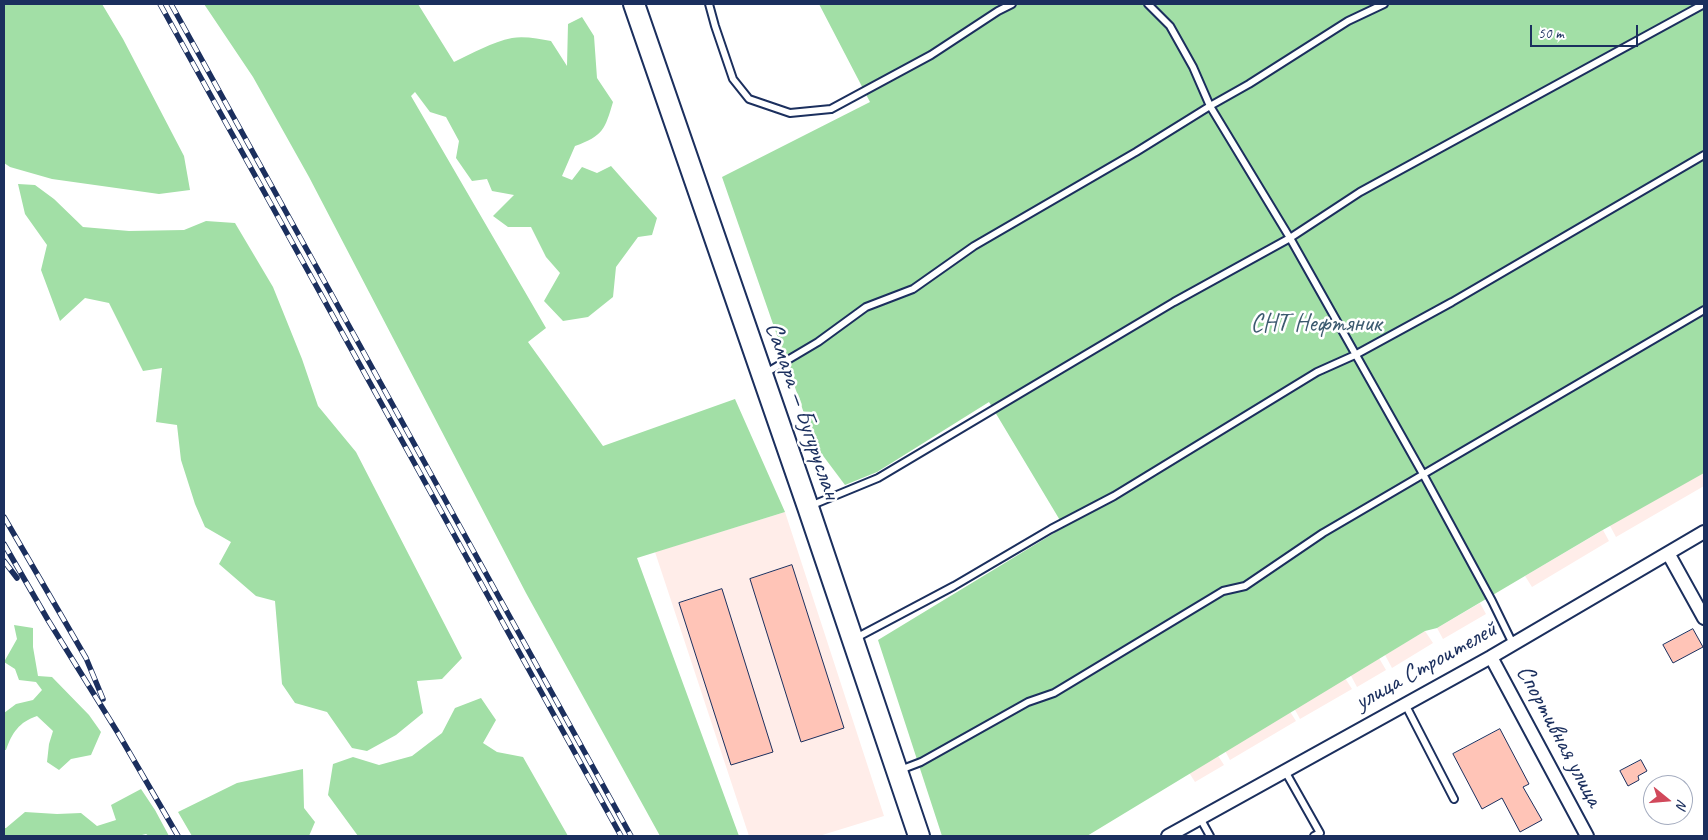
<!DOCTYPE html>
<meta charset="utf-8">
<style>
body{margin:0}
#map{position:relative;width:1708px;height:840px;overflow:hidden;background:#fff;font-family:Caveat,sans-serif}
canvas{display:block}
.frame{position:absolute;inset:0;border:5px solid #1b2f5e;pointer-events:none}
.north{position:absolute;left:1643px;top:775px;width:50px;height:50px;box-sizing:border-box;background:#fff;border:1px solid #a4acbf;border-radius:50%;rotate:107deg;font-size:14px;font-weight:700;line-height:20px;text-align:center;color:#1b2f5e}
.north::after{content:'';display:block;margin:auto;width:18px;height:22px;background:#d1495b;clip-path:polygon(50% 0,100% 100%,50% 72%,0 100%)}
.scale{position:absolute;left:1530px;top:25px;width:108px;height:22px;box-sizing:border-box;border:2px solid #1b2f5e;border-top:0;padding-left:6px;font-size:15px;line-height:18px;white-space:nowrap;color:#1b2f5e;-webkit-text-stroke:4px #fff;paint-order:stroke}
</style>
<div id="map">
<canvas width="1708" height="840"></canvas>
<div class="frame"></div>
<div class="north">N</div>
<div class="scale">50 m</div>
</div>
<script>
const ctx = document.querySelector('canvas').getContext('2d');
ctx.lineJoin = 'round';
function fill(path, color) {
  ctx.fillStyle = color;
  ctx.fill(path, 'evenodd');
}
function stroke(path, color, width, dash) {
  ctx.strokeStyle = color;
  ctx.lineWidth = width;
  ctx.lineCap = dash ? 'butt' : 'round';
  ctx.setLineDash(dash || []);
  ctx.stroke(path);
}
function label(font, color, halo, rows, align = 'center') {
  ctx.font = font + ' Caveat,sans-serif';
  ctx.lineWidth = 5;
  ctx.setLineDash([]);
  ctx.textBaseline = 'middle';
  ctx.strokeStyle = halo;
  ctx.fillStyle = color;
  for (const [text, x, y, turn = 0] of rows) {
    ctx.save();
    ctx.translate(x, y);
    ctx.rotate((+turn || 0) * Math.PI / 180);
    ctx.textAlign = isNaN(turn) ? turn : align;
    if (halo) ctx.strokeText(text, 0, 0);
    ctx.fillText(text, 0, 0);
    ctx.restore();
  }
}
const built = new Path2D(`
 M1704,470V486L1616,537L1609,524Z
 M785,512L884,816L819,836H749L655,552Z
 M1603,530L1609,541L1532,587L1525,576Z
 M1480,603L1486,614L1443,639L1437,628Z
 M1425,631L1433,643L1392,668L1385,655Z
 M1379,658L1386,670L1357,687L1350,674Z
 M1345,678L1352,689L1300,719L1294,708Z
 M1289,710L1296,721L1230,760L1224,749Z
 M1217,754L1224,765L1195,782L1188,771Z`);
const green = new Path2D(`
 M4,4H102L123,39L184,156L190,190L159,194L52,179L10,167L4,163Z
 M204,4H418L454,62C473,53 492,42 512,38C525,36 539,39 551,41L567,66L568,24L582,17L594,36L597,78L613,102C605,129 603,136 575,146L562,176L572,180L582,167L597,173L611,166L657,218L652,235L638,237L616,267L613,297L588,317L563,321L544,301L560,273L546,257L531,227H508L493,216L514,195L492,191L487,179L472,181L456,158L459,141L446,117L430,112L415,92L411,96L546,328L528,342L603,446L735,399L785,512L637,558L739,836H660L526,593L309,177L253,77Z
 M819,4H1704V473L1601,531L1437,628L1425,631L1087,836H942L878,640L1064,527L989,402L877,472L845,485L815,445L722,177L870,102Z
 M18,184L35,185L54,199L83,227L129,231L184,230L206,221L235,223L273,287L302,359L318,406L356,452L462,658L442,679L417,681L423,713L396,735L367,751L352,748L327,712L295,703L282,684L275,601L256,596L219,564L231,542L205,527L195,504L181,460L177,425L156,422L162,368L143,371L109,303L85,298L60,321L41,270L47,245L25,214Z
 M14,625L33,628V647L38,676L52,677L89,715L101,732L91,755L71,759L59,770L47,762L49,744L53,731L37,716C19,722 12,733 6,750H4V713L16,704L33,700L42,690L36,682L19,680L15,669L4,662L17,639Z
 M481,698L496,720L483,743L497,752L523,757L568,836H358L328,795L333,764L353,757L379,765L412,756L442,733L455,708Z
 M303,769L304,808L315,822L309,836H192L178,812L237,783Z
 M141,789L155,810L169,836H149L146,834L138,836H4V828H6L25,812L57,814L81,813L97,826L116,820L111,805Z`);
const building = new Path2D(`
 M792,565L844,728L801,742L750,579Z
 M722,589L773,752L731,765L679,603Z
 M1693,629L1703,647L1673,663L1663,645Z
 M1500,729L1529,784L1523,787L1542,820L1520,832L1502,798L1482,809L1453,754Z
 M1641,760L1647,771L1638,776L1639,780L1628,786L1620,771Z`);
const service = new Path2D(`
 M709,4L715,26L733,79L749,99L790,113L831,109L931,55L998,11L1012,4
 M1148,4L1170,26L1193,67L1210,106L1290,238L1423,474L1492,601L1513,644
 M764,374L818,342L866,307L913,289L974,246L1136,152L1210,106L1249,84L1348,21L1384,4
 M810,506L878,478L1174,302L1290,238L1360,192L1704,4
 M854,639L954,586L1051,529L1114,496L1317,372L1355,355L1452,302L1704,155
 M1405,704L1454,799
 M900,770L921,762L1028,702L1054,693L1223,591L1245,586L1323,533L1704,310
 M1285,771L1320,833L1314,836
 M1200,818L1210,836`);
const minor = new Path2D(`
 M1668,553L1704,618
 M1491,657L1587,836
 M1168,836L1491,657L1704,532`);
const primary = new Path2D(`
 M634,4L808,507L919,836`);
const rail = new Path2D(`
 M160,4L621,836
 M171,4L631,836
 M4,517L86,658L103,699
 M4,544L48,620L118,733L178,836
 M4,561L17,578`);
const parkNames = [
 ["СНТ Нефтяник",1316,324]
];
const streetNames = [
 ["Самара — Бугуруслан",802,411,71],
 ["улица Строителей",1426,666,-29],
 ["Спортивная улица",1559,736,62]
];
fill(built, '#ffede9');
fill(green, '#a2dfa6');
fill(building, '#ffc4b7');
stroke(building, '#1b2f5e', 1);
stroke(service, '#1b2f5e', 10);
stroke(minor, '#1b2f5e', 16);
stroke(primary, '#1b2f5e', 24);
stroke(service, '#fff', 6);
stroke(minor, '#fff', 12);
stroke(primary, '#fff', 20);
stroke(rail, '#1b2f5e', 5.5);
stroke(rail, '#fff', 4, [11]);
label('25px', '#3d5b70', '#fff', parkNames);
label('25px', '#1b2f5e', '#fff', streetNames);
</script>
